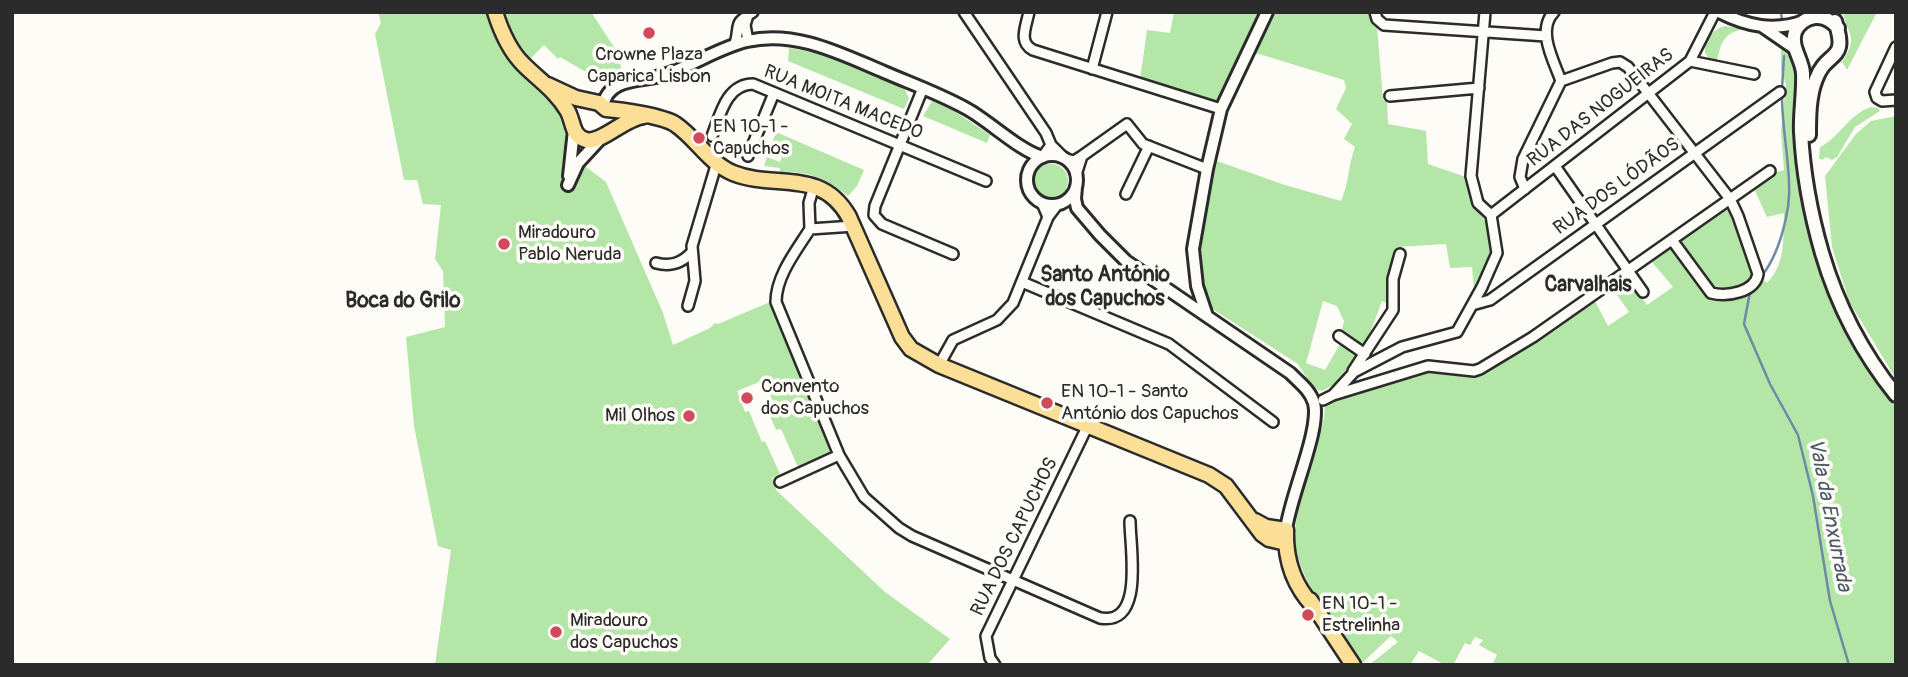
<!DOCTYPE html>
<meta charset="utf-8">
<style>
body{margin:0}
#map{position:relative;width:1908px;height:677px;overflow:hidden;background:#fdfcf7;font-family:Pangolin,sans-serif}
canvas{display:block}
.frame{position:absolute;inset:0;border:14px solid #2b2b2b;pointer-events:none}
</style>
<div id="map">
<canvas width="1908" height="677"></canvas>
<div class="frame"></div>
</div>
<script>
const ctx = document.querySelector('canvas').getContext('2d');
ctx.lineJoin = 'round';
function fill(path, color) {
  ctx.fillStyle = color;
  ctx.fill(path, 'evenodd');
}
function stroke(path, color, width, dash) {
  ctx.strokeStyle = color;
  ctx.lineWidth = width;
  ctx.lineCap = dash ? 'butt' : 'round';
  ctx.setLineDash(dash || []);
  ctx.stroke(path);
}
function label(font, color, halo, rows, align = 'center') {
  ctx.font = font + ' Pangolin,sans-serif';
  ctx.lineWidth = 7;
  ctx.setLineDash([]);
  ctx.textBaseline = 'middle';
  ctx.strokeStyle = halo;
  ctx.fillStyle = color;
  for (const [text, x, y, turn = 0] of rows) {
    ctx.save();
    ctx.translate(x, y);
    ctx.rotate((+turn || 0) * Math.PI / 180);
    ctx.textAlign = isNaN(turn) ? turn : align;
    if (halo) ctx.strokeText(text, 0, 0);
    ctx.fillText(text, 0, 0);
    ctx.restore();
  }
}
const green = new Path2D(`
 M378,12H489C493,24 496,38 501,49C523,90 573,91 565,151L606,182L663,313L673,345L710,328L715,323L718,324L770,302L830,450L827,455L798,467L781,429L776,430L766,407L774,404L764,380L737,391L745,412L749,411L762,442L765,441L780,474L772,478L776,490L885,592L950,639L927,665H435L451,550L438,546L414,426L406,337L445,327L443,271L435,259L441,205L423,204L417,180H404L375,34L381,23Z
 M502,12H591L614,47L623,72L609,75L600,81L585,76L586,72L560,57L558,59L544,45L530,59L537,68L516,44Z
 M1174,12H1263L1235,66L1219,105L1140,80L1147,30L1170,33Z
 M1272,12H1370L1372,21L1377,26L1383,100L1387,101L1388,124L1426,131L1428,164L1466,177L1472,201L1489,227L1492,244L1489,263L1474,290L1472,267L1450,268L1446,244L1397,247L1389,281V304L1382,301L1370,333L1373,336L1364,351L1341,333L1344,321L1337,306L1323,301L1306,363L1325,370L1340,344L1356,356L1335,384L1322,391L1313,388L1298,364L1211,308L1196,262L1199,228L1214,160L1285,185L1341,201C1349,183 1348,166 1355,147L1344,139L1352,124L1336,109L1346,88L1344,80L1259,54L1250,55Z
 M1843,12H1877L1847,70L1842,62C1859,36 1848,37 1843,12Z
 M1725,26L1744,29C1724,33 1721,42 1717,61L1709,59L1705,53C1704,40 1713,29 1725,26Z
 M1781,45L1792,57L1796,73L1795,149L1806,216L1825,286L1862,363L1896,408V665H1492L1497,655L1479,645L1483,640L1475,637L1470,645L1465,643L1453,665H1445L1419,651L1410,665H1369L1398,642L1391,636L1362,663C1338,630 1302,586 1295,545C1291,518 1316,449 1324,419L1325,403L1430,368L1474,375L1490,369L1595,301L1608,326L1629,312L1613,289L1628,279L1647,305L1673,287L1652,262L1724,208L1734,215L1751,271L1767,283C1786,264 1783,238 1784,213L1767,217L1754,189L1774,173L1784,170L1781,131L1786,85L1781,70Z
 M789,48L819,53L904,88L909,98L904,109L788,61Z
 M932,101L954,111L990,135L987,143L923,116Z
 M1871,107L1878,108L1880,111L1855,127L1837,157L1832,160L1826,157L1822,160L1819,158L1820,147C1839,138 1849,114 1871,107Z
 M1896,116V379L1849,301L1832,247L1825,176L1856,134L1871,121Z
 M776,132L864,170L857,186L848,196C828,180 807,170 780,172V168L764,166L767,157L780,162L782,157L769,151Z
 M1034 181a17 17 0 1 1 34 0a17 17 0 1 1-34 0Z`);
const stream = new Path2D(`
 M1781,12L1782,20
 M1782,89L1784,56
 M1760,278C1779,256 1791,211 1789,182C1788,153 1782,125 1782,96
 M1750,292L1744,324L1770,384L1798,435L1813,496L1830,601L1849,665`);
const minor = new Path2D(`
 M964,12L1046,133L1051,145
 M1029,12C1026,27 1018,42 1033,50L1221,109
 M1375,12L1377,19L1384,25L1546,36
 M748,15L745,25L748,41
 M735,44C741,23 732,25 753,12
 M1896,47L1875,92L1877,98L1882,101L1896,100
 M1690,61L1754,74
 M1092,69L1107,12
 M1561,81L1612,63L1620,62L1628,67L1730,199L1738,216L1758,274C1755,292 1728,297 1711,293L1672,240
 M923,88L875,206L874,215L882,224L953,254
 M1390,96L1479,88
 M712,136C720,116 726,84 753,84L986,181
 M748,156L774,93
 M1043,156L1051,145L1063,157
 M1082,156L1127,124L1143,144L1207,169
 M1066,159L1074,161L1082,156L1076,175
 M1555,166L1643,292
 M814,186L809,203L810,229L854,226
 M1525,189L1520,177L1523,159L1561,81C1554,61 1536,30 1554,12
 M1126,194L1149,146
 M1042,203L1048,217L1057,205
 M1491,215L1690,61L1715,12
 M810,229C796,251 776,276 776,302L839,455L864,497L899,528L912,536L1100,618C1145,626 1130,548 1130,521
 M656,263C671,267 682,263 692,252
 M1022,282L1169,344L1273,422
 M1472,305L1490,300L1780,92
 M688,306L695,281L692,246L717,162
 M1339,336L1365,354
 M939,365L953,340L997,320L1013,303L1048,217
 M1353,371L1393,310V279L1400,254
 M1333,395L1428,366L1474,371L1480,369L1533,337L1770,171
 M1323,400L1333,395L1354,372L1402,347L1457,332L1482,287L1497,253L1491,215L1478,203L1471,176L1485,12
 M780,482L839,455
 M995,665L990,658L986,636L1088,425`);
const tertiary = new Path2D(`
 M1719,12C1747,26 1774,32 1804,21
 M1763,27L1795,49
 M603,106C608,77 641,82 664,75C692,66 718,48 747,41C796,30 841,54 884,72C912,84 940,94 967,109C989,121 1021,152 1043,157
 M1027 180a25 25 0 1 1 50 0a25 25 0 1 1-50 0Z
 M569,176L574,130
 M568,185L578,163L602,137
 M1076,187L1075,199L1077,208L1100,235L1126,261L1290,373C1299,382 1310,390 1314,403C1321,429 1290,496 1286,530
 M1207,316L1197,286L1193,249L1207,169L1221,109L1267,12`);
const secondary = new Path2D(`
 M1838,28C1832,21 1825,16 1815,17C1806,18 1798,24 1795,32C1790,46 1802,59 1803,73C1804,93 1800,113 1801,132C1803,172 1811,215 1822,253C1837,304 1863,354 1896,395
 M1809,135C1809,118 1809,96 1816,79C1827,49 1849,63 1835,21`);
const primary = new Path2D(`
 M495,12C501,31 509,50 523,64C539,80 556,91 567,110C574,121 571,136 586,140C601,144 624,118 644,116
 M548,85L576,98L599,103L606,109C622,110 662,116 675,124C696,138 709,163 733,173C775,190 821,167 849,217L902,337L911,349L939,365L1209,475L1226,486L1262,534L1269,539L1286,543
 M1255,521L1266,527L1286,530C1285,559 1294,586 1314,607
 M1310,600L1353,665`);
const markers = [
 [649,33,7,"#d1495b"],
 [699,138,7,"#d1495b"],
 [504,244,7,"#d1495b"],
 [747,398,7,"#d1495b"],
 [1047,403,7,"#d1495b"],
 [689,416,7,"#d1495b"],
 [1308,615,7,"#d1495b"],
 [556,632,7,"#d1495b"]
];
const poiNames = [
 ["Crowne Plaza",649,55,"center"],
 ["Caparica Lisbon",649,77,"center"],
 ["EN 10-1 -",713,127],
 ["Capuchos",713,149],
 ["Miradouro",518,233],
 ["Pablo Neruda",518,255],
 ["Convento",761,387],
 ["dos Capuchos",761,409],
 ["EN 10-1 - Santo",1061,392],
 ["António dos Capuchos",1061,414],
 ["Mil Olhos",675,416,"right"],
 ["EN 10-1 -",1322,604],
 ["Estrelinha",1322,626],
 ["Miradouro",570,621],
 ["dos Capuchos",570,643]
];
const streetNames = [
 ["RUA MOITA MACEDO",843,103,22],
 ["RUA DAS NOGUEIRAS",1601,108,-38],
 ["RUA DOS LÓDÃOS",1617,187,-36],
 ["RUA DOS CAPUCHOS",1015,537,-64]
];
const neighbourhoodNames = [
 ["Santo António",1105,276],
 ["dos Capuchos",1105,300],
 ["Carvalhais",1588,286],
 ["Boca do Grilo",403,302]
];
const waterNames = [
 ["Vala da Enxurrada",1829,515,79]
];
fill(green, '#b4e6a7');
stroke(stream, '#6e8aa5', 2.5);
stroke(minor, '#2b2b2b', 14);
stroke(tertiary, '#2b2b2b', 16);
stroke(secondary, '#2b2b2b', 18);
stroke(primary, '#2b2b2b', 19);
stroke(minor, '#fdfcf7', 9);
stroke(tertiary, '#fdfcf7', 10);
stroke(secondary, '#fdfcf7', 12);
stroke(primary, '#fbdf96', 14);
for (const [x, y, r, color] of markers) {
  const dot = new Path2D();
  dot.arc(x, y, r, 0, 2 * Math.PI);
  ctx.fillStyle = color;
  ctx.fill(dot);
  stroke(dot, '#fdfcf7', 2.5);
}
label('19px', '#2b2b2b', '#fdfcf7', poiNames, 'left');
label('19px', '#2b2b2b', '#fdfcf7', streetNames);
label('bold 21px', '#2b2b2b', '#fdfcf7', neighbourhoodNames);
label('italic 21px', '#4d5b68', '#fdfcf7', waterNames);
</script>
